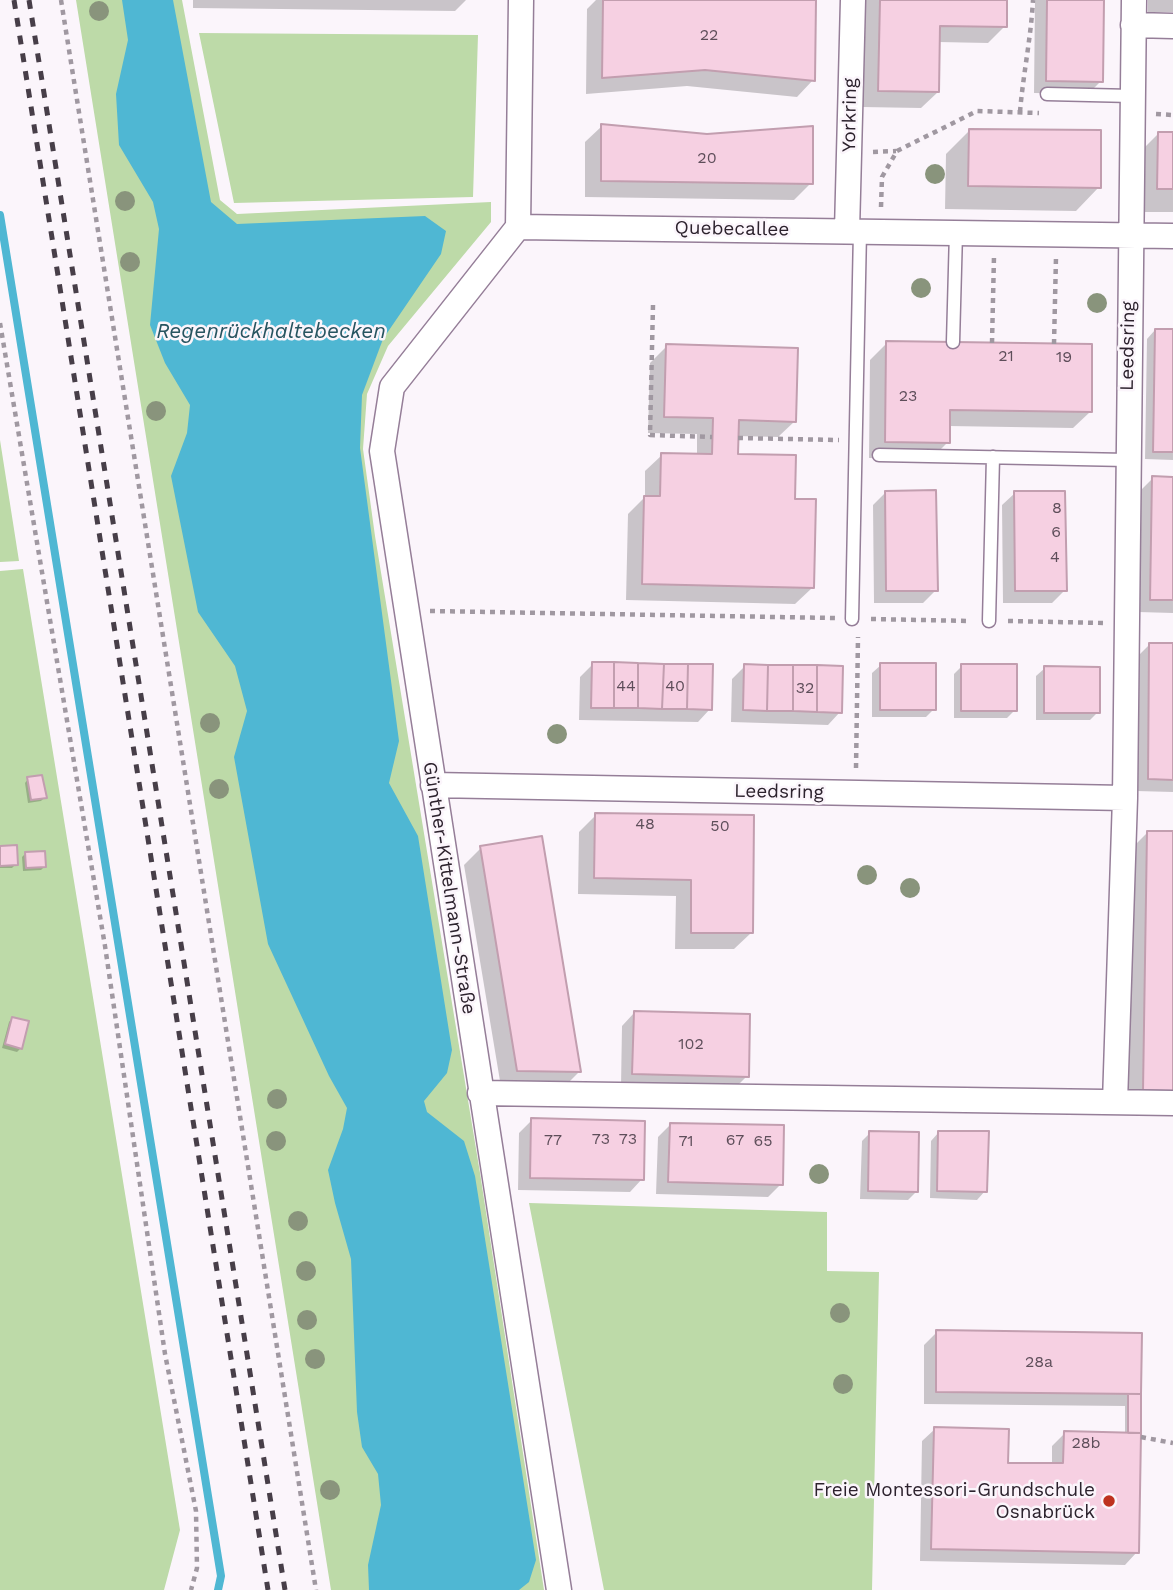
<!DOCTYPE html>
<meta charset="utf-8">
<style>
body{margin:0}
canvas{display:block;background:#fbf5fb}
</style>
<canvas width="1173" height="1590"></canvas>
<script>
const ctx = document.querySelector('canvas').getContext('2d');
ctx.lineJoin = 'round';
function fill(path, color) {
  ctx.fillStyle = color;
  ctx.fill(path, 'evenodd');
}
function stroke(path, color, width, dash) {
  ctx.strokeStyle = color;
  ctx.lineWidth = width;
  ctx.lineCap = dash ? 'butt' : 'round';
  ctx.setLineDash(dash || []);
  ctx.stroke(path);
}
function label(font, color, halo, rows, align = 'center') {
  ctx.font = font + ' "Work Sans",sans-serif';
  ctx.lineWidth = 5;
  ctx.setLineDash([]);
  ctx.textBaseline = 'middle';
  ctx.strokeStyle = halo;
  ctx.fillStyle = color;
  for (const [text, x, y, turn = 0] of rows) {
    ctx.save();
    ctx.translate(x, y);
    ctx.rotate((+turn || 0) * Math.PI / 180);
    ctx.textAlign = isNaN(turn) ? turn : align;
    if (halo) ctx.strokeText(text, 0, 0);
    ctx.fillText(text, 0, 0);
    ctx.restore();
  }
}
const green = new Path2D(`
 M76,0H182L220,200L237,214L491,202V222L388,346L367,394L363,449L375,536L480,1173L544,1590H331Z
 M199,33L478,35L473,197L234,203Z
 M0,440L19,561L0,562Z
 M23,569L180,1530L164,1590H0V571Z
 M529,1203L827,1212V1271L879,1272L872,1590H604Z`);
const water = new Path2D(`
 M122,0H173L211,202L237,224L425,216L446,231L441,254L383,339L362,395L360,448L399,741L389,783L418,836L452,1050L447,1073L424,1101L427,1112L464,1141L475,1176L536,1560L529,1582L519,1590H369L368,1565L381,1505L378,1474L362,1447L357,1412L351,1259L335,1203L328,1170L343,1129L347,1108L329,1076L268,944L234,757L247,711L235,666L198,612L171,476L187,433L190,405L165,363L150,325L159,229L153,202L119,145L116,94L128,40Z`);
const shadow = new Path2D(`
 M193,0H466L455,11L193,8Z
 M596,0H814L813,80L797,97L687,86L586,94L587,9Z
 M864,0H1006L1005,26L988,43L938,42V92L921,108L862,107Z
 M1035,0H1102L1101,81L1088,94L1034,93Z
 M1148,0H1173V12H1148Z
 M602,126L811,183L794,200L585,197V142Z
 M969,131L1099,187L1076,211L945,209L946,154Z
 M1159,133L1173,134V212H1134L1135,157Z
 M1155,330L1173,331V460L1145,459L1147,339Z
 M887,343L1090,412L1073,428L948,426V442L931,459L869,458L870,360Z
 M667,346L795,421L778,437L736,436V455L793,500L812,588L795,604L626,600L628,514L645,497V471L662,455L697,456V434L648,433L650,363Z
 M1153,478H1173V613L1138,612L1140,491Z
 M885,493L936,590L923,603H874L873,505Z
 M1015,493L1065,590L1052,603H1003L1002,505Z
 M1150,644L1173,645V792L1136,791L1137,657Z
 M593,664L710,709L698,722L579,720L580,677Z
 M881,665L934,709L926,717H872V673Z
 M745,666L840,712L828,725L731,722L732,679Z
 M962,666L1015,710L1007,718H954V674Z
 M1045,668L1098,712L1090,720H1036V676Z
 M28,779L45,797L41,801L28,803L25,783Z
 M596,815L752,817L751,933L734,949H675L676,896L578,894L579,832Z
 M1147,833H1173L1167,1107L1127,1106L1131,849Z
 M0,848L16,864L12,868H0Z
 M481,848L579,1072L563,1088L501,1087L464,865Z
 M26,853L44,867L41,870L23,871L22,857Z
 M634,1013L747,1076L734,1089L621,1086L622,1026Z
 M12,1018L21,1048L17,1052L2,1048L9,1022Z
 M532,1120L642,1179L630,1192L518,1190L519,1133Z
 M670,1125L781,1184L768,1197L656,1194L658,1137Z
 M939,1132L985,1191L977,1200L930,1198L931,1141Z
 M870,1133L916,1192L908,1200L860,1199L862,1141Z
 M937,1332L1140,1334L1137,1552L1125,1565L920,1561L922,1441L935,1429L1007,1464L1052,1465V1446L1065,1433L1125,1434V1406L924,1404V1345Z`);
const stream = new Path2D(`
 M0,215L221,1576L218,1590`);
const building = new Path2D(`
 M603,0H816L815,81L705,70L602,78Z
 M880,0H1007V27L940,26L939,92L878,91Z
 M1047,0H1104L1103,82L1046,81Z
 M601,124L707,134L813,126V184L601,181Z
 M969,129L1101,130V188L968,186Z
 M1158,132H1173V189H1157Z
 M1155,329H1173V452H1153Z
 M886,341L1092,344V412L950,410V443L885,442Z
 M666,344L798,348L796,422L739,420L738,454L796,455L795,499H816L814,588L642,584L644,496H660L661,453L712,454L713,418L664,417Z
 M1152,476L1173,477V600H1150Z
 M936,490L938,591H886L885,491Z
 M1014,491H1065L1067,591H1015Z
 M1149,643H1173V780L1148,779Z
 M592,662H614V708H591Z
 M614,662L638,663V708H614Z
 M638,663L664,664L662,709L638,708Z
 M880,663H936V710H880Z
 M664,664H688L687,709H662Z
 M688,664H713L712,710L687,709Z
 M744,664L768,665L767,711L743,710Z
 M961,664H1017V711H961Z
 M768,665H793V711H767Z
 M793,665H817V712L793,711Z
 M817,665L843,666L842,713L817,712Z
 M1044,666L1100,667V713H1044Z
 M42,775L47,798L31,800L27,777Z
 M595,813L754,815L753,933H691V880L594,878Z
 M1147,831H1173V1091L1143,1090Z
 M542,836L581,1072L517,1071L480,846Z
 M17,845L18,865L0,866V846Z
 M45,851L46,867L26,868L25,852Z
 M634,1011L750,1014L749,1077L632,1074Z
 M12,1017L29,1021L22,1049L5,1044Z
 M531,1118L645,1121L644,1180L530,1178Z
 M670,1123L784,1125L783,1185L668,1182Z
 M869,1131L919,1132L918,1192L868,1191Z
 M938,1131H989L987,1192L937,1191Z
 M936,1330L1142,1333L1141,1394L936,1392Z
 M1128,1394H1141V1433H1128Z
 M934,1427L1009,1429L1008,1463H1063L1064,1431L1141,1433L1139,1553L931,1549Z`);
const path = new Path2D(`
 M61,0L316,1590
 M1020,112C1023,75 1031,38 1033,0
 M1156,114L1173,115
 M873,152L896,151
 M881,207L882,177L897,151L977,111L1039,113
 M653,305L650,435L712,437
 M0,323L105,946L165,1354L196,1511L197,1568L191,1590
 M992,343L994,256
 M1054,344L1056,257
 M738,438L839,440
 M430,611L835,618
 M871,619L971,621
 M1008,621L1104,623
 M856,768L858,637
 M1141,1437L1173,1443`);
const lane = new Path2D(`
 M1047,94L1132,96
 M953,342L956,232
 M879,455L1127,460
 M852,619L860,231
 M989,621L993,457`);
const street = new Path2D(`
 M1133,25L1173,26
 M518,227L392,387L382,451L559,1590
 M518,227L1173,236
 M518,227L521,0
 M847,231L853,0
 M433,785L1125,798
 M480,1093L1173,1103
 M1115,1102L1125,798L1134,0`);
const rail = new Path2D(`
 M14,0L268,1590
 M29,0L285,1590`);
const trees = [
 [99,11],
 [935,174],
 [125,201],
 [130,262],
 [921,288],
 [1097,303],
 [156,411],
 [210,723],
 [557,734],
 [219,789],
 [867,875],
 [910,888],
 [277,1099],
 [276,1141],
 [819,1174],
 [298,1221],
 [306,1271],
 [840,1313],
 [307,1320],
 [315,1359],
 [843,1384],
 [330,1490]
];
const markers = [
 [1109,1501,7,"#be321f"]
];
const numberNames = [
 ["22",709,35],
 ["20",707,158],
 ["21",1006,356],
 ["19",1064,357],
 ["23",908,396],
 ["8",1057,508],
 ["6",1056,532],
 ["4",1055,557],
 ["44",626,686],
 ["40",675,686],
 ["32",805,688],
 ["48",645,824],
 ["50",720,826],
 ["102",691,1044],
 ["73",601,1139],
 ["73",628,1139],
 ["77",553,1140],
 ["67",735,1140],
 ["71",686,1141],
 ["65",763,1141],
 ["28a",1039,1362],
 ["28b",1086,1443]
];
const streetNames = [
 ["Yorkring",850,115,-89],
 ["Quebecallee",732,229,1],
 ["Leedsring",1128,346,-89],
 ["Leedsring",779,792,1],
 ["Günther-Kittelmann-Straße",449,888,81]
];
const poiNames = [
 ["Freie Montessori-Grundschule",1095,1490],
 ["Osnabrück",1095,1512]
];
const waterNames = [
 ["Regenrückhaltebecken",271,332]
];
fill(green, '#bddaa8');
fill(water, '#4fb7d3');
fill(shadow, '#0003');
stroke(stream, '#4fb7d3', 8);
fill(building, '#f6d0e2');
stroke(building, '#c29eaf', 2);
stroke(lane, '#957e98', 15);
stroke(street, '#957e98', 27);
stroke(path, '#a098a1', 4.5, [5, 5]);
stroke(lane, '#fff', 12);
stroke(street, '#fff', 24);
stroke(rail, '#473e48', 5, [9, 9]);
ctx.fillStyle = '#89947c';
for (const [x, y] of trees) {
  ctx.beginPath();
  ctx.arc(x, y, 10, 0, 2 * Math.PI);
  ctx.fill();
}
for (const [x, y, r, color] of markers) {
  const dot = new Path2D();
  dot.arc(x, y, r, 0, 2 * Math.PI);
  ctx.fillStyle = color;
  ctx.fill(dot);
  stroke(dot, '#fbf5fb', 2.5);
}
label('16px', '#5e4e5a', null, numberNames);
label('19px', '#2c222d', '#fbf5fb', streetNames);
label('19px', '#2c222d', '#fbf5fb', poiNames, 'right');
label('italic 21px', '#275460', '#fbf5fb', waterNames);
</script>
